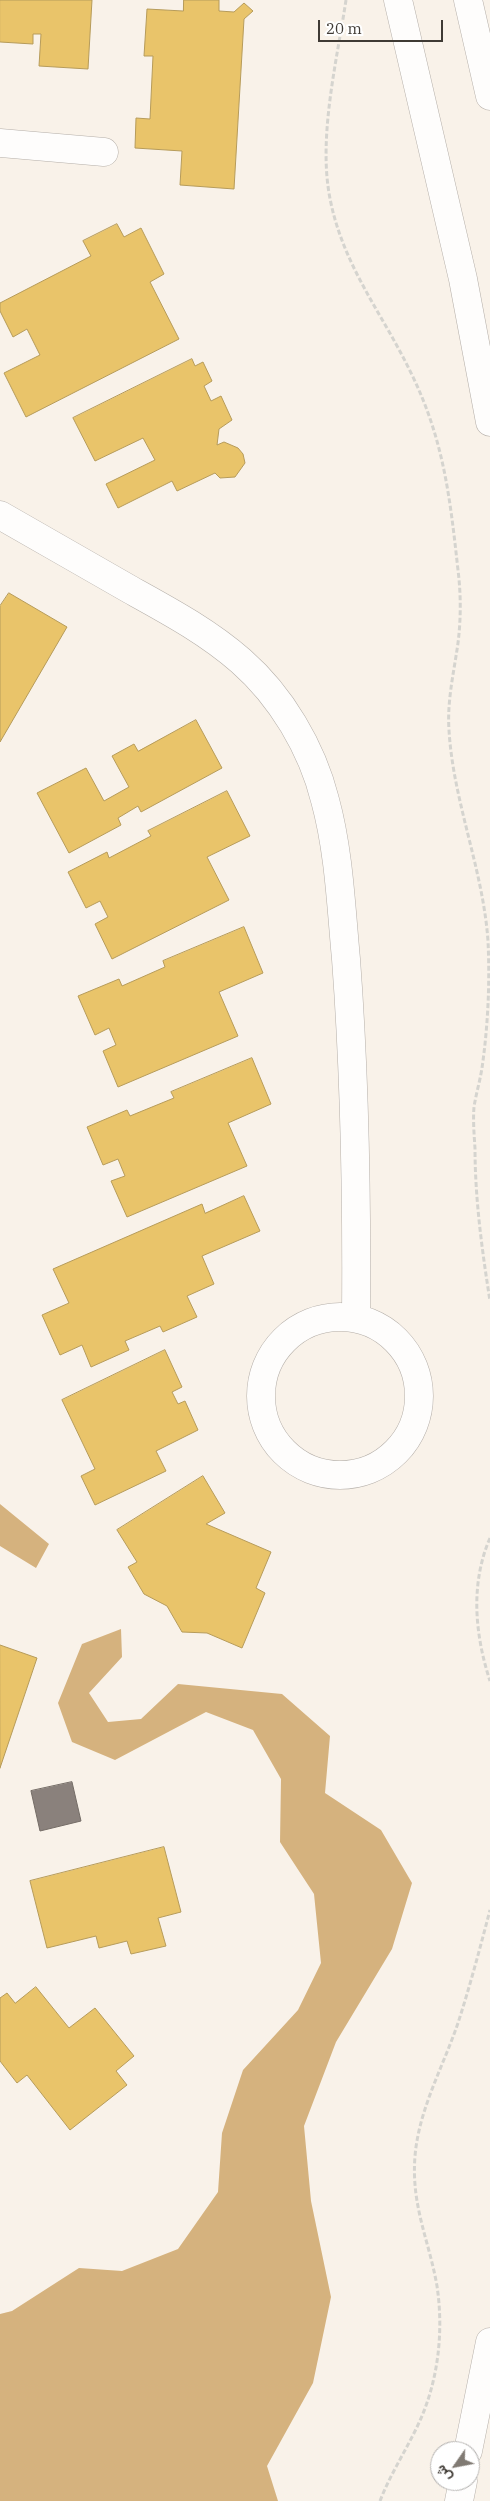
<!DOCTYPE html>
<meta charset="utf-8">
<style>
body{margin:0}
#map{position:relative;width:490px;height:2501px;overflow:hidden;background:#f9f2e9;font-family:"IBM Plex Serif",Vazirmatn,serif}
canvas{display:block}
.north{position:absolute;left:430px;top:2441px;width:50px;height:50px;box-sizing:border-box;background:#fff;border:1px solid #b2b0ae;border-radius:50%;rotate:237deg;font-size:14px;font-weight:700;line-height:20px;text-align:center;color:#3f3a34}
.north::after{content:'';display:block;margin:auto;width:18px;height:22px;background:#807a73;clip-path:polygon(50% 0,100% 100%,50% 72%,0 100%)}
.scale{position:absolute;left:318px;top:20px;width:125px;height:22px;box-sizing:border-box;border:2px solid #3f3a34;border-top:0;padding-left:6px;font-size:15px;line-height:18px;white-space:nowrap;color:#3f3a34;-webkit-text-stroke:4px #fff;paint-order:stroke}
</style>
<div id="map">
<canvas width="490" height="2501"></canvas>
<div class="north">ش</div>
<div class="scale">20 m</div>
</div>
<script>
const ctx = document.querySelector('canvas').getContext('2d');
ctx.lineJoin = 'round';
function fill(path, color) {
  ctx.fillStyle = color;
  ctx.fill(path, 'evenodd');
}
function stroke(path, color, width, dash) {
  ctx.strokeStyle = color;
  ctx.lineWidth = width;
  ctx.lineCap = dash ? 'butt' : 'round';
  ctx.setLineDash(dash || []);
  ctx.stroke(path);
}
const water = new Path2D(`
 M0,1504L49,1544L36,1568L0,1546Z
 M121,1629L122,1657L89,1693L108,1722L141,1719L178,1684L282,1694L330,1736L325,1793L381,1830L412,1883L392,1949L336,2042L304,2126L311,2201L331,2297L313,2383L267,2466L278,2501H0V2314L12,2311L79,2268L122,2271L178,2249L218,2192L222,2133L243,2070L298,2010L321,1963L314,1894L280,1842L281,1779L253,1730L206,1712L115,1760L72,1742L58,1703L82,1644Z`);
const homes = new Path2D(`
 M0,0H92L88,69L39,66L41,34H33V44L0,42Z
 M184,0H219V11L234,12L244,3L253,11L244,19L234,189L180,185L182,151L135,148L136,118L150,119L153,56H144L147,9L183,11Z
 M117,224L124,237L141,228L164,274L150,282L179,339L26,417L4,373L40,355L27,329L13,337L0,311V303L91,256L83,241Z
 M192,359L195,366L203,362L212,381L204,386L211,401L221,396L232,420L219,429L217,445L224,442L238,448L243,454L245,463L235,477L220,478L215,473L177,491L172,481L118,508L106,484L155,460L143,438L95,461L73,418Z
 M9,593L67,627L0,742V606Z
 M196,720L222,768L141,812L138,806L118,818L121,825L69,853L37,793L86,768L104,801L129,787L112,756L134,744L138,751Z
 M227,791L250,836L207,857L229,900L112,959L95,924L108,917L100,901L86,908L68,872L107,852L109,858L151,836L148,831Z
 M244,927L263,973L219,992L238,1036L118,1087L103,1051L116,1045L109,1028L95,1035L78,996L119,979L122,986L165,967L163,961Z
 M252,1058L271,1104L228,1123L247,1166L127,1217L111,1181L125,1176L118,1159L103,1165L87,1127L127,1110L130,1116L174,1098L171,1092Z
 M244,1196L260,1231L202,1256L214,1284L187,1296L197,1317L163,1332L160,1326L125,1341L129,1350L91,1367L82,1345L60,1355L42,1315L69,1303L53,1269L202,1204L205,1213Z
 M165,1350L182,1387L172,1392L178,1404L185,1401L198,1430L156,1451L166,1471L95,1505L81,1476L95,1469L62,1400Z
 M203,1476L225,1513L206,1524L271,1552L256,1588L265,1593L242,1648L207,1633L182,1632L167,1606L144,1594L128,1567L137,1562L117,1530Z
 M0,1645L37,1658L0,1768Z
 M164,1847L181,1912L158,1918L166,1946L131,1954L127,1941L99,1948L96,1936L47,1948L30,1881Z
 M36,1987L69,2028L95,2008L134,2056L116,2071L127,2085L70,2130L27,2075L17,2083L0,2061V1998L7,1993L15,2003Z`);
const industry = new Path2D(`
 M72,1782L81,1821L40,1831L31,1791Z`);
const path = new Path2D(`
 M346,0C337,60 319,133 329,193C341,264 382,312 412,375C444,441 450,498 458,570C461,594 461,619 458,643C454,672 447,700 449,730C453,801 483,869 488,941C490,983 488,1026 482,1068C480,1081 476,1094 474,1107C473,1120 474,1134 475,1148C475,1199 482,1250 490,1301
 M490,1538C470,1584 475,1635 490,1681
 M380,2501C390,2475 405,2452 417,2427C438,2384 444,2333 437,2286C429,2240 411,2206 415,2156C419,2109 443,2067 458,2023C470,1986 480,1948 490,1910`);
const minor = new Path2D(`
 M0,143L104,152
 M0,515C44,540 87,565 131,590C169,611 208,632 241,661C281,696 312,748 325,800C339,851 341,906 346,959C355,1079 357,1198 356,1318
 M261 1396a79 79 0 1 1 158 0a79 79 0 1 1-158 0Z`);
const tertiary = new Path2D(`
 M398,0L463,279L490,422
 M468,0L490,96
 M468,2451L490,2342
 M459,2501L463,2481`);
fill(water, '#d5b27e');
fill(homes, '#e9c46a');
stroke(homes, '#b69b5a', 1);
fill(industry, '#8a817c');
stroke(industry, '#746c66', 1);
stroke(minor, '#b4aea8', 29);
stroke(tertiary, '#b4aea8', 29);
stroke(path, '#d5d4cf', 3, [5, 2.5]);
stroke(minor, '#fefdfc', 28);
stroke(tertiary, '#fefdfc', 28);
</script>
